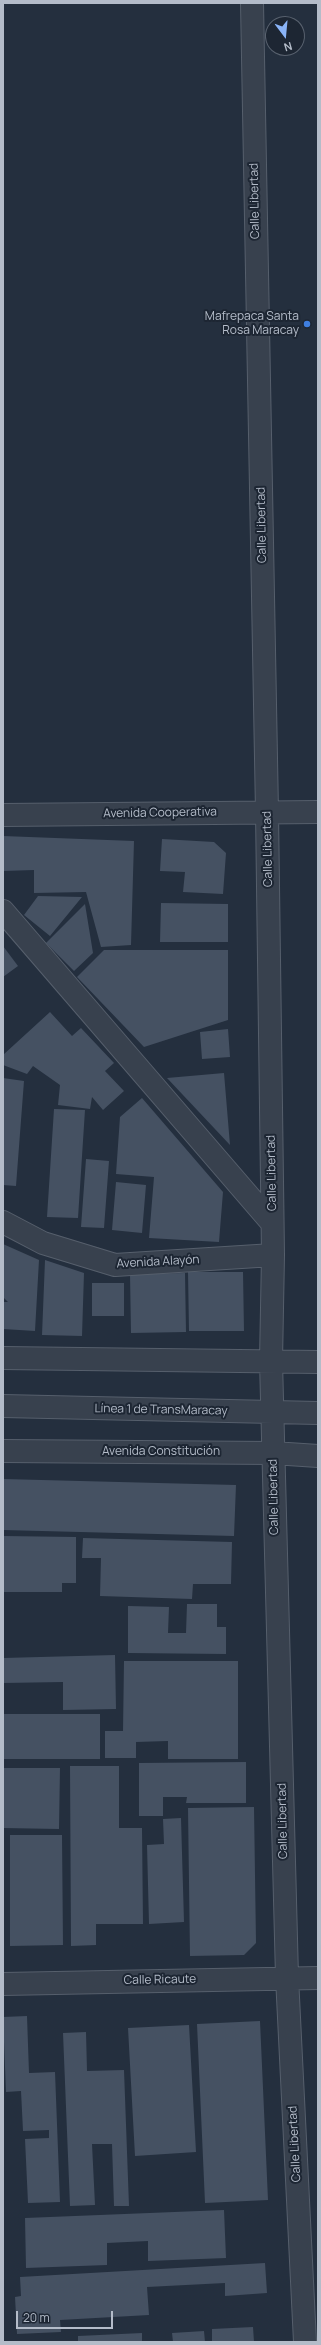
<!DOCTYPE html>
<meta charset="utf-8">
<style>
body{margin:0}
#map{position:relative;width:321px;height:2345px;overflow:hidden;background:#242f3e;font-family:Manrope,sans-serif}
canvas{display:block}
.frame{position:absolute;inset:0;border:4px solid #b4bcc9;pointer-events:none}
.north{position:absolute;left:265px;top:16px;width:40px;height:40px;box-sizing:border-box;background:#1d2633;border:1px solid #59626f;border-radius:50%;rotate:164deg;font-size:11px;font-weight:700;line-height:16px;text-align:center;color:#b4bcc9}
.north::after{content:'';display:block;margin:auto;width:14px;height:18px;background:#8ab4f8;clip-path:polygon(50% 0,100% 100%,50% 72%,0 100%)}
.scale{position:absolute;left:16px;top:2311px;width:97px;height:18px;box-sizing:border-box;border:2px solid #b4bcc9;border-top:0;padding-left:5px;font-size:12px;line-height:14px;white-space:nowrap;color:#b4bcc9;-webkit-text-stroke:3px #1d2633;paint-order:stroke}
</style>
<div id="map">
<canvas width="321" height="2345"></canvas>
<div class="frame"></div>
<div class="north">N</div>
<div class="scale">20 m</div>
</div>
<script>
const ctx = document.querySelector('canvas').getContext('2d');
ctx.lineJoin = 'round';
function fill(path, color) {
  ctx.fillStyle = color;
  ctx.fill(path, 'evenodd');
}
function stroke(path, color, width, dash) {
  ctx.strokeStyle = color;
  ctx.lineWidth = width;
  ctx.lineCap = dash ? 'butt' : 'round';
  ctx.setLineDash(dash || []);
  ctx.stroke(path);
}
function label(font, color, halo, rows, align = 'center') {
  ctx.font = font + ' Manrope,sans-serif';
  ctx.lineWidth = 4;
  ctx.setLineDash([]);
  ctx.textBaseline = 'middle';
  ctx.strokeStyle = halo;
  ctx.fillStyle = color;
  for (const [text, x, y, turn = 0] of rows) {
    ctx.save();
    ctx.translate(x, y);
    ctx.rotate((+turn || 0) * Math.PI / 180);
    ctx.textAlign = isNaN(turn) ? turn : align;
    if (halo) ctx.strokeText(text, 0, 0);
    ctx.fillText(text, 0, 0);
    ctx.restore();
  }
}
const building = new Path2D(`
 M3,836L134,841L131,945L101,947L86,892L34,893V870L3,871Z
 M162,839L214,842L226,853L223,894L183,892L185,872L160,871Z
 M38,896L82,897L50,936L24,915Z
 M161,903L228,904V942H160Z
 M85,904L93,953L74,971L46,943Z
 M3,946L18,966L3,977Z
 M104,950H228V1020L144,1047L77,977Z
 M50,1012L72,1036L81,1028L114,1063L105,1071L124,1091L103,1110L92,1097L90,1109L58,1105L60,1085L33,1066L27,1074L3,1065V1055Z
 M228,1029L230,1057L202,1059L200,1032Z
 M224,1073L230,1145L167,1078Z
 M3,1078L24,1081L16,1186L3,1185Z
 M142,1098L223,1192L219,1242L149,1238L154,1177L116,1174L120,1117Z
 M54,1109L85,1110L78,1218L47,1217Z
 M86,1159L109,1161L104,1228L81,1227Z
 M116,1182L146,1185L142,1233L112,1230Z
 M3,1244L39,1260L35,1331L3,1329V1302H8L3,1297Z
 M45,1260L84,1273L82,1336L42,1335Z
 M188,1272H243L244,1331H189Z
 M185,1273L186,1332L131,1333L130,1274Z
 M92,1283H124V1316H92Z
 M3,1479L236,1485L234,1536L3,1530Z
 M3,1536L76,1537V1583H62V1592H3Z
 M83,1538L232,1542L231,1584H193L192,1599L100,1596L101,1558H82Z
 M187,1604H217V1627H226V1654L128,1653V1606L169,1607L168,1633H186Z
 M115,1655L116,1709L63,1710V1682L3,1683V1658Z
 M124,1661H238V1759H168V1741L136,1742V1758H105V1731H123Z
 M3,1714H100V1759H3Z
 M246,1762V1803H186L187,1797H163V1816H139V1763Z
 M70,1766H119V1828H142L143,1924H96V1945L71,1946Z
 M3,1768H60L59,1829L3,1828Z
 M254,1807L256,1943L244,1955L190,1956L188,1808Z
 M181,1818L184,1922L149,1924L147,1845L164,1844L163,1819Z
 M10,1835H62L63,1945L10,1946Z
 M27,2016L29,2073L55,2072L60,2202L28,2203L25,2139L49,2138V2130L23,2131L21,2091L6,2092L3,2017Z
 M260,2021L268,2200L205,2203L197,2024Z
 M189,2025L196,2152L135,2156L128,2028Z
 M86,2032L87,2071L124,2070L129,2206H114L112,2144H92L95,2205L70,2206L63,2033Z
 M224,2210L226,2258L148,2261V2241L107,2243V2265L26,2268L25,2218Z
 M265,2263L267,2293L225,2296V2283L147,2287L149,2315L60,2320L61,2332L17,2334L15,2297L21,2296L20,2277Z
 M253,2327L254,2342H212V2329Z
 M204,2331L205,2342H173L172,2333Z
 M142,2333V2342H78V2336Z`);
const minor = new Path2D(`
 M252,3L267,812L273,1255L271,1361L287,1977L305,2342
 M3,815L318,812
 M3,911L272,1223
 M3,1222L43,1243L115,1265L273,1255
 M3,1358L318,1362
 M3,1406L318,1413
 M3,1451L273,1453L318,1456
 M3,1984L318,1978`);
const markers = [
 [307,324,4,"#3f7fe0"]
];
const streetNames = [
 ["Calle Libertad",255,201,-91],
 ["Calle Libertad",262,525,-91],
 ["Avenida Cooperativa",160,813,-1],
 ["Calle Libertad",268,849,-91],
 ["Calle Libertad",272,1173,-91],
 ["Avenida Alayón",158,1262,-3],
 ["Línea 1 de TransMaracay",161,1410,1],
 ["Avenida Constitución",161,1452],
 ["Calle Libertad",274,1497,-91],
 ["Calle Libertad",283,1821,-91],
 ["Calle Ricaute",160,1980,-1],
 ["Calle Libertad",295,2144,-93]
];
const poiNames = [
 ["Mafrepaca Santa",299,317],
 ["Rosa Maracay",299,331]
];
fill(building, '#455162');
stroke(minor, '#565f6c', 24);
stroke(minor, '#38414e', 22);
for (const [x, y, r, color] of markers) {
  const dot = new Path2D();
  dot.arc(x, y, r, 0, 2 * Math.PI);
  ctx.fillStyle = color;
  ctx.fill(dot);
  stroke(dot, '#1d2633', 1.5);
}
label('12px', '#b4bcc9', '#1d2633', streetNames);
label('12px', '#b4bcc9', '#1d2633', poiNames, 'right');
</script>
